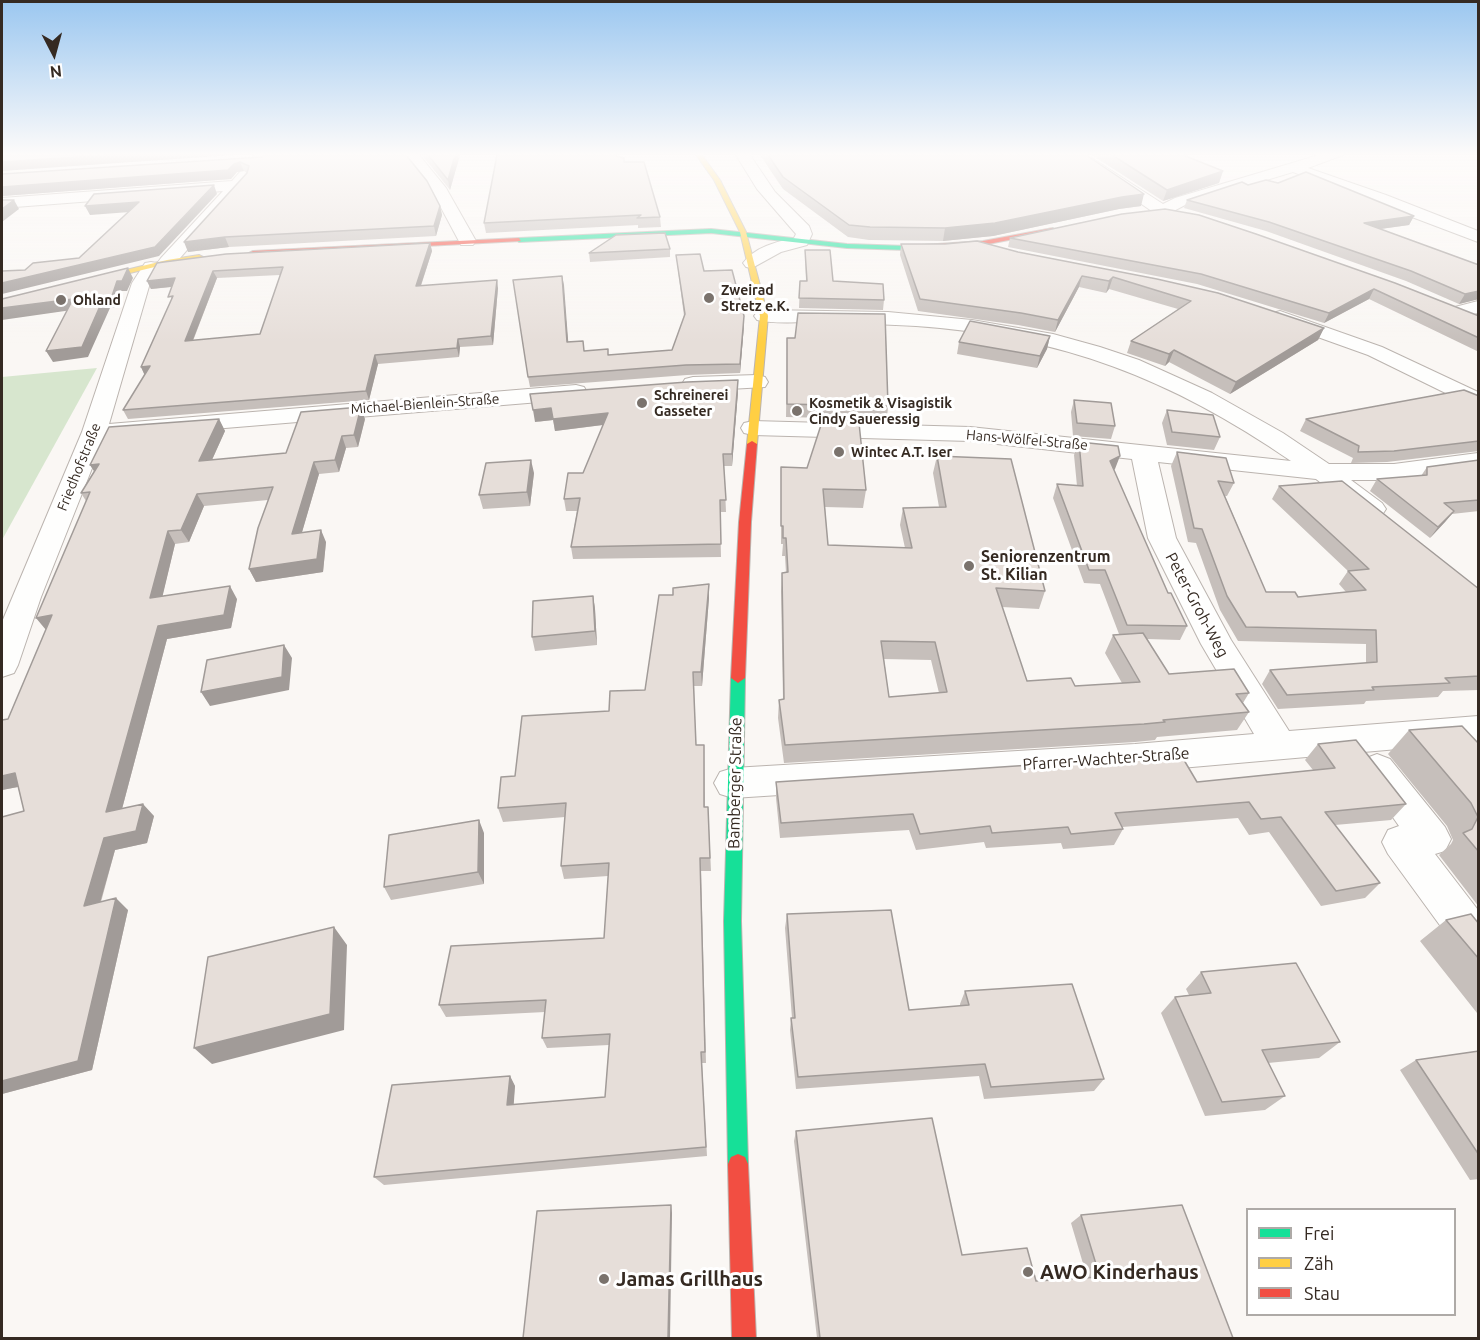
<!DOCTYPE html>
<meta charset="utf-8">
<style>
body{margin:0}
#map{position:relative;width:1480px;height:1340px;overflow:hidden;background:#faf7f4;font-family:Ubuntu,sans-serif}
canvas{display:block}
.frame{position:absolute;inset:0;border:3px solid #352a22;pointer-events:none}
.legend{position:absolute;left:1246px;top:1208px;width:210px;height:108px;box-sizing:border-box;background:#fff;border:2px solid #aeaaa7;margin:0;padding:8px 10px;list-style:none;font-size:18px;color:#352a22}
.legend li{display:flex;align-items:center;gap:12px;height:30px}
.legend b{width:30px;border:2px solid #aeaaa7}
.north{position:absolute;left:24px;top:24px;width:60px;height:60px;-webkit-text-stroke:4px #fff;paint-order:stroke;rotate:174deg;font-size:16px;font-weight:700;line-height:24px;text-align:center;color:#352a22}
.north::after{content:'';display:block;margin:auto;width:21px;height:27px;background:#352a22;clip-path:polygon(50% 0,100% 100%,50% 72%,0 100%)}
</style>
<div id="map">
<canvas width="1480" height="1340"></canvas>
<div class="frame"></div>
<ul class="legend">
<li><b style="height:8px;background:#16e098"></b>Frei</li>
<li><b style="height:8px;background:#ffcf43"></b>Zäh</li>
<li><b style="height:8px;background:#f24e42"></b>Stau</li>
</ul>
<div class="north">N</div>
</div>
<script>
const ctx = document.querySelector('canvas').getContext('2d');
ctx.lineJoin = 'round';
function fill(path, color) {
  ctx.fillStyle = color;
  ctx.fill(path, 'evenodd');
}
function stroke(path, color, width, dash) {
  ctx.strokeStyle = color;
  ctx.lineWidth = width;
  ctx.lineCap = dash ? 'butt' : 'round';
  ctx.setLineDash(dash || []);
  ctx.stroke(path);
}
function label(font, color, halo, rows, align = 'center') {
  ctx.font = font + ' Ubuntu,sans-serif';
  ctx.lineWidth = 6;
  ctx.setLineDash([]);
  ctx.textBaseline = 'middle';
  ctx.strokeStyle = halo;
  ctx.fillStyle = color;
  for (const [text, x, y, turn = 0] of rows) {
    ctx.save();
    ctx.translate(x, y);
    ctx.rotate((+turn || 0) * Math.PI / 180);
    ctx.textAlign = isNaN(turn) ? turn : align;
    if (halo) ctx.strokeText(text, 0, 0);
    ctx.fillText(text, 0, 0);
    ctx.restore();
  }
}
const green = new Path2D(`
 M97,368L2,540V377Z`);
const street = new Path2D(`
 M255,155H270L173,266H161L158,262L161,258L223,191L2,208V198L232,181Z
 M404,155H419L446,188L476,241L473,245H461L431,189Z
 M736,155H750L775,192L809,226L812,234L807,245L781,252L752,268L746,267L743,263C755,247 776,242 794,238L796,234L757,189Z
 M1070,155H1087L1163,204L1175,198L1319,155H1343L1308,168L1386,195L1478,231V242L1293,172L1187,204L1168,214H1156Z
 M151,262L157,263L160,267L150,283L109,424L576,385L584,387L587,392L584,397L576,399L104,438L41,597L18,665L14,673L2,677V622L82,432L132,283L145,263Z
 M1478,301V313L1458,318L1451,316L1448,312L1451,308Z
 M764,310L888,312L972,320L1053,334L1100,347L1139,360L1212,393L1283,433L1329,464H1394L1478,453V468L1394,480H1351L1382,503L1386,509L1382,515L1372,517L1362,515L1316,479L1158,462L1176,538L1231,640L1289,731L1478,716V742L1135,772L733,798L720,794L714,783L720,772L733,768L1135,744L1254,734L1201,644L1148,538L1132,459L970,441L753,435L744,433L741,428L744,423L753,421L970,427L1291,461C1172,379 1061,336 916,326C881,324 846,323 811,322C794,322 774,324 757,320L754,316L757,312Z
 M1280,311L1382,347L1478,392V407L1470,405L1368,355L1273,321L1270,317L1273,313Z
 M757,375L765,377L768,382L765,387L693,391L685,389L682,384L685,379L693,377Z
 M1377,754L1390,759L1445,827L1451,839L1445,851L1435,854L1478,910V963L1463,957L1388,854L1382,842L1388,830L1399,826L1359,769L1364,759Z`);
const fast = new Path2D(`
 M711,229L847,244L907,246L911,248L907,250L847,248L711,233L519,242L516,240L519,238Z
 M738,673L745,678L741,921L748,1164L745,1171L738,1174L731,1171L728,1164L724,921L731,678Z`);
const slow = new Path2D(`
 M696,155H702L720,180L746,232L768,316L757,444L752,447L747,444L760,316L740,232L714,180Z
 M199,255L203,257L202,259L167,264L2,304V300L167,260Z`);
const jam = new Path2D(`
 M1053,228L1055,231L983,245L907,250L903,248L907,246L983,241Z
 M519,238L521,241L253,255L249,253L253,251Z
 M752,441L757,444L751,522L745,678L738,683L731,678L739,522L747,444Z
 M738,1154L745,1157L748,1164L756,1338H732L728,1164L731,1157Z`);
const wall = new Path2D(`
 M422,155H460L450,190Z
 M760,155H1086L1141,206L1119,209L993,236L943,241L869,240L848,237L783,189Z
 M1092,155H1183L1223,171L1219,183L1163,201Z
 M262,157L440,206L442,215L436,236L229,247L188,252L247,173L244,171L237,172L231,179L2,196V174Z
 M624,162L660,217L661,227L638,228V225L486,233L484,223Z
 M1278,183L1414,216L1409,225L1380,229L1479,265V299L1459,304L1406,281L1266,231L1184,208L1187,200L1248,185Z
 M1122,214L1479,316V352L1369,299L1324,323L1197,284L1008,247L1010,238Z
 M430,243L432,251L421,286L498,288L493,345L460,347L459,357L378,364L369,400L128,419L123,410L145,375L141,367L171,302L172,287L151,289L147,281L157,263ZM280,275L260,334L193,341L217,278Z
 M901,244L1018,252L1324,328L1318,340L1230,394L1169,362L1165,366L1127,353L1131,341L1178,309L1109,289L1106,293L1079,287L1055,332L1018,325L918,311L900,255Z
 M670,249V257L590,262L589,253Z
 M805,250L833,281L884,300L883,310L799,308L800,281H806Z
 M676,255L704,271L744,325L740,373L687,375L530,387L528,377L562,276L568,342L585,351L608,355L672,350L684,316Z
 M1050,336L1047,349L1037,368L957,354L959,342Z
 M787,351L888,406L887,419L855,416V422L827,421V418L786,417Z
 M738,380V392L732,466H724L726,512H720L721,557L573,559L571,547L577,511H566L564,499L583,473L603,425L555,431L553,420L535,422Z
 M1479,396V451L1387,462L1351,463L1353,458L1300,431L1306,419Z
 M1074,400L1115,426L1111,439L1073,436L1071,412Z
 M1167,410L1220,437L1214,450L1167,445L1162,423Z
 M219,419L225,431L212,460L286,453L365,419L358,447L346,448L339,472L319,474L302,532L326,542L323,572L256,582L249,569L268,500L204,506L189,542L175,544L162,597L237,599L231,628L167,639L122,809L154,816L147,843L115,850L101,902L128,910L92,1070L2,1094V817L24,811L18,787L2,790L8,719L46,630L86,501L81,493L94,471L90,465Z
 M1079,442L1115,469L1114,470L1168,593L1187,626L1180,640L1147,639L1169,674L1249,693L1243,703L1249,712L1237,730L1157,737L1155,740L1135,742L784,763L778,718L779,700L783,699L781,591L782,573H786L785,556H782L783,544H781V467L866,490L863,508L825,507L828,545L905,548L900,525L903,508L939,507L933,473L937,456L1045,591L1039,609L1002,607L1027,681L1075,686L1122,683L1105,653L1113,635L1119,634L1100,584L1084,583L1053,498L1057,484L1077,486L1074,455ZM884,659L931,660L939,693L889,697Z
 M1177,452L1234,483L1227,496H1225L1266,592L1298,597L1346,592L1339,584L1348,571L1272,499L1279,486L1479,589V690L1443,691L1438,697L1366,701L1364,704L1278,709L1262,684L1270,670L1366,663V644L1238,641L1220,610L1196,543L1188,542L1171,466Z
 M1479,460V511L1452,514L1445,522L1430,538L1370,491L1377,479L1421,476L1427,467Z
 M534,473L530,506L483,509L479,495Z
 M709,584V598L702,686H694L696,745H704L705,807H708L711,871H701L706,1063H702L707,1156L384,1185L374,1177L510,1076L515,1086L513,1105L605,1097L609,1045L547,1048L542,1038L545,1012L446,1017L439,1005L604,938L608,876L564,879L561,866L565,817L503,822L498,808L515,776L609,711L645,690L673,595Z
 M593,596L595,609L597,645L535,651L532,637Z
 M1409,730L1479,744V907L1439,855L1451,844L1453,840L1447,826L1388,754Z
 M1318,744L1406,804L1391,820L1335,825L1380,883L1365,898L1321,906L1269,832L1249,835L1238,818L1122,827L1123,829L1114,845L1063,849L1061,843L986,848L984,842L916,850L909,830L780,838L776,798V782H1197L1313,770L1305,760Z
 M484,833V884L391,900L384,887Z
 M787,914L909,1010L960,1006V1004L965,991L1104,1079L1094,1091L984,1099L979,1076L796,1089L790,1030L791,1018H792L785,928Z
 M1446,920L1479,924V1012L1477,1013L1420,941Z
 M1201,972L1340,1042L1319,1058L1268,1063L1285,1096L1265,1110L1205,1116L1161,1013L1175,997L1189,995L1186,989Z
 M1479,1051V1179L1470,1180L1400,1070L1416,1060Z
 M796,1131L962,1255L1036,1281L1087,1277L1071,1223L1081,1215L1233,1338H817L794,1141Z`);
const shadedWall = new Path2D(`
 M103,155H234L2,171V172V162Z
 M455,155H460L450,190L448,180Z
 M240,162L244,171L237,172L231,179L2,196V187L234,164Z
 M1223,171L1219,183L1163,201L1167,190Z
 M214,185L217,194L159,256L2,294V283L155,247Z
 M1144,194L1141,206L1119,209L993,236L943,241L945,228L1122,197Z
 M14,200L19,209L2,222V209Z
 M139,202L143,211L90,215L85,206Z
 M440,206L442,215L436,236L434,226Z
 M1414,216L1409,225L1359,232L1364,223Z
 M225,237L229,247L188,252L184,242Z
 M430,243L432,251L418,294L416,286Z
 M128,268L133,278L127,291H122L118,307L110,308L88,357L53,362L46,351L104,297Z
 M213,271L217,278L189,350L185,341Z
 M562,276L564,285L569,352L567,342Z
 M1082,276L1079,287L1055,332L1058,320Z
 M1113,277L1109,289L1106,293L1109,281Z
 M175,278L179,286L151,289L147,281Z
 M497,280L498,288L493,345L491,336Z
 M1374,289L1369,299L1324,323L1329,313Z
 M1479,291V299L1459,304L1465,294Z
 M73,299L79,309L2,320V308Z
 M744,316V325L740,373V364Z
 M1324,328L1318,340L1230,394L1236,382Z
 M1050,336L1047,349L1037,368L1040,356Z
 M458,339L460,347L459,357L457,348Z
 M1174,350L1169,362L1165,366L1169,354Z
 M375,355L378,364L369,400L366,391Z
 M150,366L145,376L141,367Z
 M738,380V392L732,466V454Z
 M361,407L365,419L358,447L354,435Z
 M551,408L553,420L535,422L533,410Z
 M608,413L610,424L555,431L553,419Z
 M219,419L225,431L206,473L199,461Z
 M342,436L346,448L339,472L335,460Z
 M1120,456L1115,469L1105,475L1110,461Z
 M531,460L534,473L530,506L527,492Z
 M314,462L319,474L298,546L292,534Z
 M99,464L98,477L90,465Z
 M197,494L204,506L189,542L181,530Z
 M1454,511L1445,522L1430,538L1438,527Z
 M321,530L326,542L323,572L256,582L249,569Z
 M168,531L175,544L159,611L150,598Z
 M709,584V598L702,686L701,672Z
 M230,586L237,599L231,628L167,639L118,824L106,812L158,626Z
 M593,596L595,609L597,645L595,631Z
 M52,615L46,630L36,618Z
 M284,645L292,658L289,690L210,706L201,692Z
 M15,773L28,785L2,790V776Z
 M143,804L154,816L147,843L115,850L96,917L84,906L104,838Z
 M479,820L484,833V884L478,872Z
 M116,898L128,910L92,1070L2,1094V1081Z
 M334,927L347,945L344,1030L212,1064L194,1048Z
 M510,1076L515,1086L513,1115L507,1105Z
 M671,1205L672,1213L670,1338H668Z`);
const building = new Path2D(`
 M2,155H103L2,162Z
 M263,155H406L427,181L440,206L434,226L225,237L184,242L247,173L249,166L240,162L234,164L228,170L2,187V174L262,157Z
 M428,155H455L448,180Z
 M497,155H612L624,158V162H644L660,217L637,218L641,215L484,223Z
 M768,155H1086L1144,194L1122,197L995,223L945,228L870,227L849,225L783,177Z
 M1112,155H1183L1223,171L1167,190Z
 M1306,172L1414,216L1364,223L1479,265V291L1465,294L1411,271L1269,222L1187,200L1242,182L1248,185L1266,180L1278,183Z
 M214,185L155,247L2,283V271L25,270L33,263L79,258L139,202L85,206L94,194Z
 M2,200H14L2,209Z
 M1165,209L1199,215L1256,234L1395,283L1479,316V338L1374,289L1329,313L1201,274L1010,238L1122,214Z
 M665,233L670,249L589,253L616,235Z
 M977,241L1018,252L1157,279L1218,293L1324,328L1236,382L1174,350L1169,354L1131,341L1191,301L1113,277L1109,281L1082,276L1058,320L1021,313L920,299L901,244H945Z
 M430,243L416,286L497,280L491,336L458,339L457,348L375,355L366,391L123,410L150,366L141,367L173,296L168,297L175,278L147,281L157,263L164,262L226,254ZM283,267L260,334L185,341L213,271Z
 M805,250H830L833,281L883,284L884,300L799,298L800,281H807Z
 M700,254L704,271L732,270L744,316L740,364L686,365L528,377L513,280L562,276L567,342L583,341L584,351L608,349V355L672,350L685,314L676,255Z
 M128,268L122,281H117L112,296L104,297L82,347L46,351L73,299L2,308V299Z
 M798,313L885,314L888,406L855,403L856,409L828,408L829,405L787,404V338H795Z
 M970,321L1050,336L1040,356L959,342Z
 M738,380L732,454H723L726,500H720L721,544L571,547L580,498L564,499L568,473H583L608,413L553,419L551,408L533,410L530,394L687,382Z
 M1464,390L1479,396V441L1394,451L1358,452L1359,446L1306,419Z
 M1074,400L1111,403L1115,426L1077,423Z
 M361,407L354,435L342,436L335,460L314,462L292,534L321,530L317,559L249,569L258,528L273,487L197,494L181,530L168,531L150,598L230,586L224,615L158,626L106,812L143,804L136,831L104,838L84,906L116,898L78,1061L2,1081V817L24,811L15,773L2,776V720L8,719L52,615L36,618L90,492L81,493L99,464L90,465L109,427L219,419L199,461L286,453L301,412Z
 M1167,410L1213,415L1220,437L1172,432Z
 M822,422L859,423L866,490L823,489L828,545L912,548L903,508L946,507L937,456L1011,459L1045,591L996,588L1027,681L1071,678L1075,686L1140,682L1113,635L1143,633L1169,674L1234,669L1249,693L1236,694L1249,712L1163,720L1165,722L1144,724L785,745L779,700L784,699L782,573L788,572L786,538H783V526H781V467L807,468ZM881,641L935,642L947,692L889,697Z
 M1079,442L1118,446L1120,456L1110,461L1168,593H1171L1187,626L1127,625L1105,570H1089L1057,484L1083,486Z
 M1177,452L1226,458L1234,483L1218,481L1266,592H1295L1298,597L1366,590L1348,571L1369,569L1279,486L1342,481L1479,589V676L1445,678L1450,683L1372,687L1374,690L1287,695L1270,670L1377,662L1376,630L1246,627L1227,596L1202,529L1194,528Z
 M531,460L527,492L479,495L486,463Z
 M1479,460V500L1444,503L1454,511L1438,527L1377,479L1427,475V467Z
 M709,584L701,672H693L696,745H704V807H708L710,858H700L705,1052H701L706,1147L374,1177L392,1085L510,1076L507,1105L605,1097L610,1034L542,1038L546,1000L439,1005L451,946L604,938L609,863L561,866L566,803L498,808L501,777L515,776L522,716L609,711L610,691L645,690L659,595H673V588Z
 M593,596L595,631L532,637L533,601Z
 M284,645L282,677L201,692L207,660Z
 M1462,726L1479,744V852L1463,833L1472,829L1478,817L1471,803L1409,730Z
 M1356,740L1406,804L1325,812L1380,883L1336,891L1281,817L1261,819L1249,802L1115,813L1123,829L1071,834L1068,827L992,833L990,826L920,834L913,814L781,823L776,782L1181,755L1197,782L1335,768L1318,744Z
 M479,820L478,872L384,887L389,835Z
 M891,910L909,1010L969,1005L965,991L1072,984L1104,1079L991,1087L985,1064L798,1077L791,1018H795L787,914Z
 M1471,914L1479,924V959L1446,920Z
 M334,927L330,1014L194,1048L208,957Z
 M1296,963L1340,1042L1262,1050L1285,1096L1222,1102L1175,997L1211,993L1201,972Z
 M1479,1051V1155L1416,1060Z
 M932,1118L962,1255L1027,1248L1036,1281L1100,1277L1081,1215L1182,1205L1233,1338H820L796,1131Z
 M671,1205L668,1338H523L537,1211Z`);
const markers = [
 [709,298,6,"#7a726c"],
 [61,300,6,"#7a726c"],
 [642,403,6,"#7a726c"],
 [797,411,6,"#7a726c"],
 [839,452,6,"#7a726c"],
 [969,566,6,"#7a726c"],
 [1028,1272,6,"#7a726c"],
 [604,1279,6,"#7a726c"]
];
const farPoinames = [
 ["Zweirad",721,290],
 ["Stretz e.K.",721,306],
 ["Ohland",73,300],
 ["Schreinerei",654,395],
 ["Gasseter",654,411],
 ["Kosmetik & Visagistik",809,403],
 ["Cindy Saueressig",809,419],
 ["Wintec A.T. Iser",851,452]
];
const farStreetnames = [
 ["Michael-Bienlein-Straße",425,404,-4],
 ["Hans-Wölfel-Straße",1027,440,5],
 ["Friedhofstraße",79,467,-68]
];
const poiNames = [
 ["Seniorenzentrum",981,557],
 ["St. Kilian",981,575]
];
const streetNames = [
 ["Peter-Groh-Weg",1197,605,62],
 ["Pfarrer-Wachter-Straße",1106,759,-4],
 ["Bamberger Straße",735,783,-89]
];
const nearPoinames = [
 ["AWO Kinderhaus",1040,1272],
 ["Jamas Grillhaus",616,1279]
];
fill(green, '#d7e6ce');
stroke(street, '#bbb4af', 2);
stroke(fast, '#bbb4af', 2);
stroke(slow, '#bbb4af', 2);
stroke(jam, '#bbb4af', 2);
fill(street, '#fefefd');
fill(fast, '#16e098');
fill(slow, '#ffcf43');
fill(jam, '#f24e42');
fill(wall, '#c6bfbb');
fill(shadedWall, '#a19b98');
fill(building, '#e6ded9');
stroke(building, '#a19b98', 1.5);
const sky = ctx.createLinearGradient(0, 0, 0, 343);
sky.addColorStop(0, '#9bc7f0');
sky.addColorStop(0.45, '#fdfbfa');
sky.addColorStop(1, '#fdfbfa00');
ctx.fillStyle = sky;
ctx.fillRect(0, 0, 1480, 343);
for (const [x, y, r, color] of markers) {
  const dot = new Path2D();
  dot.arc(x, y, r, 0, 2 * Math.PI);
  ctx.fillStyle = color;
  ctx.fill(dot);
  stroke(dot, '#fff', 2);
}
label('bold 14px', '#352a22', '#fff', farPoinames, 'left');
label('14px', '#352a22', '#fff', farStreetnames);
label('bold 16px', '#352a22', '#fff', poiNames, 'left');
label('16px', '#352a22', '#fff', streetNames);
label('bold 20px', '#352a22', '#fff', nearPoinames, 'left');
</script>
